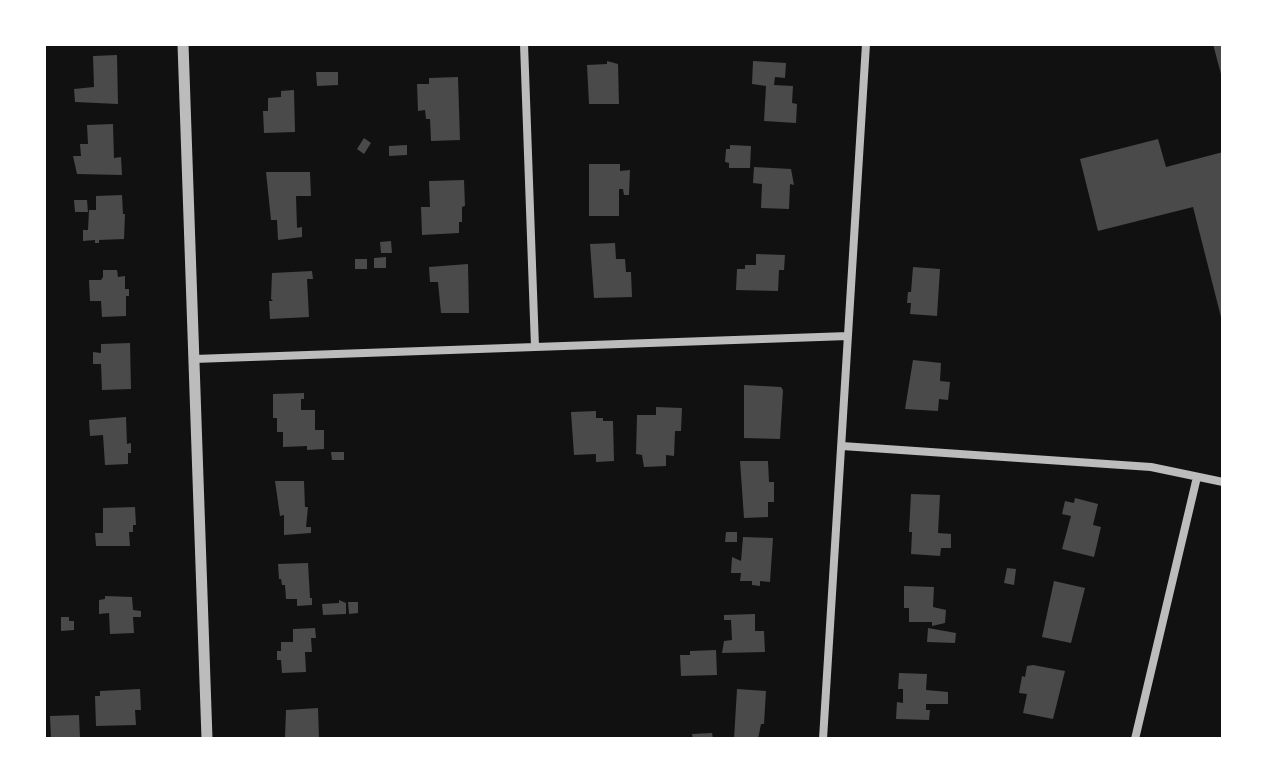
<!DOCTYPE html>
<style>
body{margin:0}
#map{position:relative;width:1267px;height:783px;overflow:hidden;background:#111;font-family:"Space Grotesk",sans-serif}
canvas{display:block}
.frame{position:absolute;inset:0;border:46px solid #fff;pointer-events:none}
</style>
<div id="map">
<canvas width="1267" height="783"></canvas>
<div class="frame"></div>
</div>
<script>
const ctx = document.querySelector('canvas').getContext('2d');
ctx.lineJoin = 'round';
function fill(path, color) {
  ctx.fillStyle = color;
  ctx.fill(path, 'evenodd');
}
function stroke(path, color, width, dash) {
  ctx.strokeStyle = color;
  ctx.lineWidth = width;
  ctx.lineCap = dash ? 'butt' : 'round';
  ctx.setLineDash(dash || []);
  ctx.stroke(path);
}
const building = new Path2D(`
 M1213,44H1223V78H1222Z
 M117,55L118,104L75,102L74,89L94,87L93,56Z
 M607,61L618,64L619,104H589L587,65L607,64Z
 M753,61L786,63L785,78L775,77L774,85L793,86L792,103L797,104L796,123L764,121L766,86L752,84Z
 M316,72H338V85L317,86Z
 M458,77L460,140L431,141L430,119H426L425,110L418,111L417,84H429V78Z
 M294,90L295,132L264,133L263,111H268V98L281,97V91Z
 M113,124L114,158L121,157L122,175L77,174L73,156H81L80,144H88L87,125Z
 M364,138L371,143L364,154L357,149Z
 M1158,139L1166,167L1223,152V316L1221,317L1193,207L1098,231L1080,159Z
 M407,145V155L389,156V146Z
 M730,145L751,146L750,168H729V163L725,162L726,149H730Z
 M589,164H620V171L630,170L629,195H624L623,189H619V216H589Z
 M754,167L791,169L794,185L790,184L789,209L761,208L762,184L753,183Z
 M266,172H310L311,196H296L297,228L302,227V237L278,240L277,220H271Z
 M464,180L465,206L462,207V222H459V233L422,235L421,207H430L429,181Z
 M122,195L123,214H125L124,239L99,240V243H95V240L83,241V230H88L89,210H96V196Z
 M74,200H87L88,212H75Z
 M391,241L392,253H381L380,242Z
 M615,243L616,259H625L626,272H631L632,297L594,298L590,244Z
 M756,254L785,255L784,270H779L778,291L736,290L737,269H745V265H756Z
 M386,257V268H374V258Z
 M355,259H367V269H355Z
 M468,264L469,313H441L438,282H430L429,267Z
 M913,267L940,269L937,316L910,314L911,303H907L908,292H911Z
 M103,270H117L118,277L125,276V289H129V296H126V316L102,317L101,301H90L89,280H101L103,277Z
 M312,271L313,279H307L309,317L270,319L269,301H273L271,299L272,273Z
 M130,343L131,389L102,390L101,364H93V352L101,353V344Z
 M913,360L941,363L940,381L950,382L948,400L939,399L938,411L905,409Z
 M744,385L781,387L783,390L780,439L744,438Z
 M304,393V399H301V410H315V430H324V449L307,450V446L283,447V432H277V418H273V394Z
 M656,407L682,408L681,431H675L674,456L666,455V466L644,467L642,455L636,454L637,415H656Z
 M596,411V418H603V421H613L614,461L596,462V454L574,455L571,412Z
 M126,417L127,444L131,443V453H128V464L105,465L103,435L90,436L89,420Z
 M331,452H344V460H332Z
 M740,461H768L769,482H774V502H768V517L744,518Z
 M275,481H304L305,507H308L306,527H311V533L284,535V515L280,516Z
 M911,494L940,495L938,533L951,534V548H941L940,556L911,554L912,532H909Z
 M1075,498L1098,504L1093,525L1101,527L1094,557L1062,549L1071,516L1062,514L1065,501L1074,503Z
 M135,507L136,525H133V532H129L130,546H96L95,533H103V508Z
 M726,532H737V542H725Z
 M743,537L773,538L770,582L760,581V586L752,585V581H740L741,573H731L732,557L741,561Z
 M308,563L310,598H312V605L297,606V599H286L285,585H282L281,579H279L278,564Z
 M1007,568L1016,569L1014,585L1004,583Z
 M1054,581L1085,588L1071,643L1042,637Z
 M904,586L934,587L933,607L946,610L945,623L932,626V622H909V608H904Z
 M105,596L132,597L133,610L141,611V617H133L134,633L110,634L109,613L99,614V600L105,599Z
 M339,600L346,603V614L323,615L322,604L339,603Z
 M348,602H358V613L349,614Z
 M755,614V631H764L765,652L722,653L724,641L732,640L731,620H724V615Z
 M61,617H69V621H74V630L61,631Z
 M315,628L316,638H311L312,652H305L306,672L282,673L281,660H277V651H281V642H293V629Z
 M928,628L956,633L955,643L927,642Z
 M716,650L717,675L681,676L680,655H690V651Z
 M1033,665L1065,671L1053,719L1023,713L1027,694L1019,693L1022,676L1025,677L1027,666Z
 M899,673L927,674L926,690L948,692V704H926V710H930L929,720L896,719L897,702L903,703V689H898Z
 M140,689L141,710H135L136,725L96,726L95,696H100V691Z
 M737,689L766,691L764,724H761L758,739H734Z
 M318,708L319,739L285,738L286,710Z
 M79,715L80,739H51L50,716Z
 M712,733L713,739H693L692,734Z`);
const minor = new Path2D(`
 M524,44L535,347
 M194,359L848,336
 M842,446L1151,467L1223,482
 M823,739L866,44
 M1135,739L1197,477`);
const tertiary = new Path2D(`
 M183,44L207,739`);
fill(building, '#4a4a4a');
stroke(minor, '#bcbcbc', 8);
stroke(tertiary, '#bcbcbc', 11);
</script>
